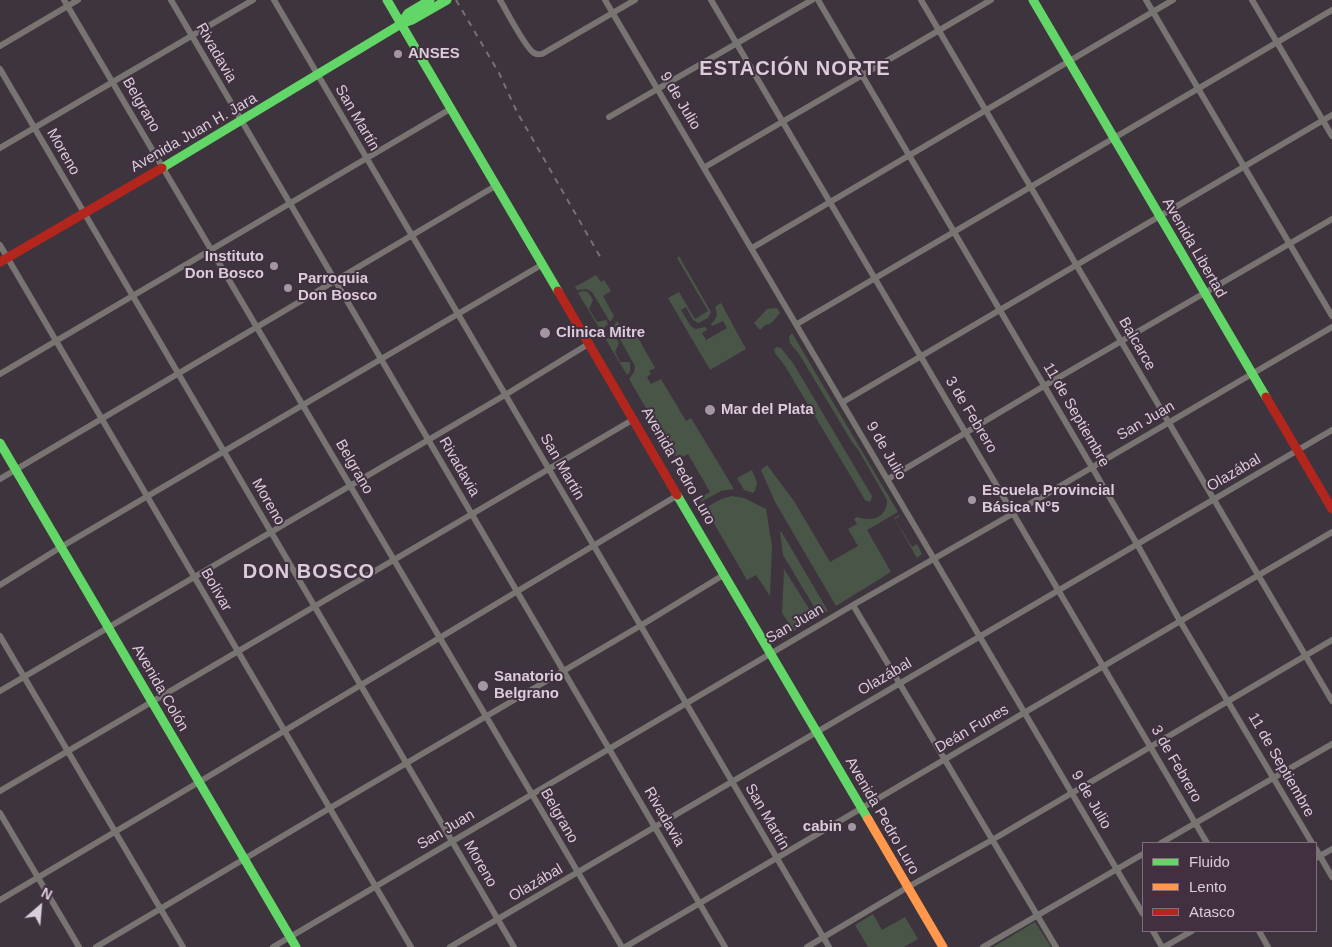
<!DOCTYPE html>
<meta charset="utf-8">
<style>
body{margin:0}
#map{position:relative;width:1332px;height:947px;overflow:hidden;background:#3e343e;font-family:Helvetica,sans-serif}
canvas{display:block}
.legend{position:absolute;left:1142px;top:842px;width:175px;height:90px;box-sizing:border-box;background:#423041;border:1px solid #7e6f7d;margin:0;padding:6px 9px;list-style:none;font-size:15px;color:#d8cdd8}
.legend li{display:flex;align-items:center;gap:10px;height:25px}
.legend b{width:25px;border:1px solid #7e6f7d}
.north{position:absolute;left:15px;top:882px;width:50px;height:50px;-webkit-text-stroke:4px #423041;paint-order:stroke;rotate:27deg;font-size:14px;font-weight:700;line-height:20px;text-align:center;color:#d8cdd8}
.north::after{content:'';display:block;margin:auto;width:18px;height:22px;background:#d8cdd8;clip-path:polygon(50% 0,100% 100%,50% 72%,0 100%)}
</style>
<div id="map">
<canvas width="1332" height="947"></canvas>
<ul class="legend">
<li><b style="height:6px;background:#63d668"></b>Fluido</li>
<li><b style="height:6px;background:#ff974d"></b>Lento</li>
<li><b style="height:6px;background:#b3261e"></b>Atasco</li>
</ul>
<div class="north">N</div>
</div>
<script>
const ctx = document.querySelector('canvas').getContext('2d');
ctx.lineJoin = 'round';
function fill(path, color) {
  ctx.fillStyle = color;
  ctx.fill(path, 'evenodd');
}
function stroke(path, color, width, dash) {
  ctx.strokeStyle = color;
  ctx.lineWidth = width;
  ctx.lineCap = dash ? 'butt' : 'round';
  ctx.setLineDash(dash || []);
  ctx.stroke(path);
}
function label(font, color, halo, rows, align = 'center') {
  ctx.font = font + ' Helvetica,sans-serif';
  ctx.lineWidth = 4;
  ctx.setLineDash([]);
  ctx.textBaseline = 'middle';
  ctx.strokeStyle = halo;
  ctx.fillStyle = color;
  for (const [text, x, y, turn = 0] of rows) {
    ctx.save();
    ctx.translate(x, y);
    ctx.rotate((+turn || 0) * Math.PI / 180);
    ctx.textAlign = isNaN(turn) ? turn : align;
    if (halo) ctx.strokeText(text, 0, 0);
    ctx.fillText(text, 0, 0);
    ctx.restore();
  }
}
const green = new Path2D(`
 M679,256L711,312L708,318L698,323L693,320L686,307L681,310L690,325L695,329L706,327L707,330L702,333L706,340L727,328L723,321L712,326L711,324C717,319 718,314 715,307L721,303L746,349L710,370L668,298L679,292L695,319L708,311L677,258Z
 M596,275L601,282L604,280L611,291L603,296L614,316L610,322L592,292L586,289L577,290L575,287Z
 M582,291L588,292L593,300L589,309L597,322L606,320L608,324L601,331L578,293Z
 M777,308L780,313L774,320L770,324L765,325L760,330L754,323L767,309Z
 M617,321L628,339L636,334L655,368L649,371L651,374L647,377L651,384L661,379L686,421L691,418L734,489L721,491L701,502L699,498L710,492L688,454L682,457L681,455L674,456L629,379L634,372L635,366L613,327Z
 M612,332L619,343L615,352L620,362H630V372L627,375L606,340Z
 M792,333L898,512L867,530L891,572L836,606L775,502L761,470L767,465L794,501L830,562L858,546L848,529L857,524L854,519L857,517C872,522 887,518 887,500L859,451L852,442L799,354L790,343L789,337Z
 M776,347L781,348L793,363L872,496L871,500L869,502L865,500L785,366L775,353L774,350Z
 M752,470L757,482L755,491L753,493L744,490L737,478Z
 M732,496L744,498L766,509L772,546L770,596L756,575L747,580L705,508L721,499Z
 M899,515L900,516L895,519L912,547L917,544L922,554L917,558L894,518Z
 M781,531L828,611L819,615L783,555L780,532Z
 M784,569L815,618L794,631L782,613Z
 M873,914L882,930L905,917L918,939L904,947H868L855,925Z
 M1035,922L1051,947H993Z`);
const street = new Path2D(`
 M64,0L622,947
 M171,0L725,947
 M274,0L829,947
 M500,0C506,10 526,49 534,53C538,55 539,54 542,54L635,0
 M605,0L1143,914
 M711,0L1207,843
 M818,0L1137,544L1180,621L1312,843
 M921,0L1332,701
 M1146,0L1332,316
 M1252,0L1332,136
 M0,46L78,0
 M0,69L514,947
 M609,117L812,0
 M0,148L253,0
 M705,167L991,0
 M0,245L411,947
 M752,248L1173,0
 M797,324L1332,10
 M0,374L452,108
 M843,402L1332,115
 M0,479L497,185
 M888,479L1044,386L1332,219
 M0,585L61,547L543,264
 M853,605L1056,947
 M0,636L183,947
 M0,691L505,395L590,343
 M0,791L634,419
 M0,813L79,947
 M1161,843L1332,744
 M1316,849L1332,877
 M1316,858L1332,849
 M0,900L199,782L678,495
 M1153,931L1162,947
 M1259,931L1268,947
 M96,947L330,808L640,626L725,574
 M273,947L853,605L1014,513L1332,327
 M450,947L1332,430
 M625,947L1332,532
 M807,947L908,887L992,840L1332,640
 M983,947L1143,854
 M1164,947L1192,931`);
const fast = new Path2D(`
 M387,0L558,291
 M1033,0L1266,397
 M401,24L408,13L430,0
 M162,168L401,24L412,20L447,0
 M0,443L296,947
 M677,495L868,819`);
const slow = new Path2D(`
 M868,819L943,947`);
const jam = new Path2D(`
 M0,262L162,168
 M558,291L677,495
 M1266,397L1332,509`);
const rail = new Path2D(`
 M456,0L499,73L517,112L602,260`);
const markers = [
 [398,54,5,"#a297a2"],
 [274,266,5,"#a297a2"],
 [288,288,5,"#a297a2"],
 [545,333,6,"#a297a2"],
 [710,410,6,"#a297a2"],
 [972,500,5,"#a297a2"],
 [483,686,6,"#a297a2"],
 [852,827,5,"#a297a2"]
];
const streetNames = [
 ["Rivadavia",216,53,60],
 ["9 de Julio",680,101,59],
 ["Belgrano",141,105,60],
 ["San Martín",357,118,60],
 ["Avenida Juan H. Jara",194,133,-30],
 ["Moreno",63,152,60],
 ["Avenida Libertad",1194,248,60],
 ["Balcarce",1137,344,60],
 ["3 de Febrero",971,415,59],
 ["11 de Septiembre",1076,415,60],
 ["San Juan",1146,421,-30],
 ["9 de Julio",886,451,60],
 ["Avenida Pedro Luro",678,466,60],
 ["Belgrano",354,467,60],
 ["Rivadavia",459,467,60],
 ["San Martín",562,467,60],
 ["Olazábal",1234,473,-30],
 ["Moreno",268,502,60],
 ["Bolívar",216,590,60],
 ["San Juan",795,624,-30],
 ["Olazábal",885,677,-30],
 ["Avenida Colón",160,688,60],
 ["Deán Funes",972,729,-30],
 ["3 de Febrero",1176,764,60],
 ["11 de Septiembre",1281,765,60],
 ["9 de Julio",1091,800,60],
 ["Belgrano",559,816,60],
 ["Avenida Pedro Luro",882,816,60],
 ["Rivadavia",664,817,60],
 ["San Martín",767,817,60],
 ["San Juan",446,830,-31],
 ["Moreno",480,864,60],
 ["Olazábal",536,883,-30]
];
const poiNames = [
 ["ANSES",408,54],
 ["Instituto",264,257,"right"],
 ["Don Bosco",264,274,"right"],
 ["Parroquia",298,279],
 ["Don Bosco",298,296],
 ["Clinica Mitre",556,333],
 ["Mar del Plata",721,410],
 ["Escuela Provincial",982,491],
 ["Básica N°5",982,508],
 ["Sanatorio",494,677],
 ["Belgrano",494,694],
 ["cabin",842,827,"right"]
];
const districtNames = [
 ["ESTACIÓN NORTE",795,69],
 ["DON BOSCO",309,572]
];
fill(green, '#495546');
stroke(street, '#777472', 6);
stroke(fast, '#63d668', 9);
stroke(slow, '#ff974d', 9);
stroke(jam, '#b3261e', 9);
stroke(rail, '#777175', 2, [6, 6]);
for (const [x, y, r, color] of markers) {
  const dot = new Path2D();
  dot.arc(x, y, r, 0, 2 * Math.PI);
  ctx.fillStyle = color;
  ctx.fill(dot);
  stroke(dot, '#423041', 2);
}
label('15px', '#d8cdd8', '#423041', streetNames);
label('bold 15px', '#d8cdd8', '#423041', poiNames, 'left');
ctx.letterSpacing = '1px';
label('bold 20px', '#d8cdd8', '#423041', districtNames);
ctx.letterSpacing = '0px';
</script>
